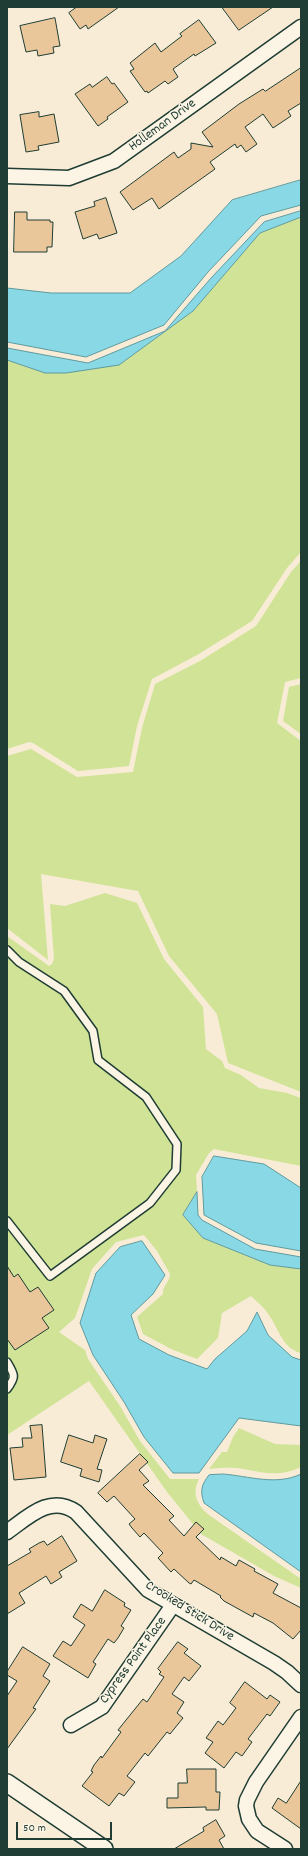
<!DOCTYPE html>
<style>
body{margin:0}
#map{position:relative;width:308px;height:1856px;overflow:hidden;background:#f8ecd6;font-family:Dekko,sans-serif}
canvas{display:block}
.frame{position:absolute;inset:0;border:8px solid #1f3d34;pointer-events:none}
.scale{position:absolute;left:16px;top:1822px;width:96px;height:18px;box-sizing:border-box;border:2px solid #1f3d34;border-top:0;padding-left:5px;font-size:12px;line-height:14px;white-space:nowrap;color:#1f3d34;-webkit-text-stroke:3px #fcf5e5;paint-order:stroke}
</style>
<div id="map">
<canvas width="308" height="1856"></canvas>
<div class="frame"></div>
<div class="scale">50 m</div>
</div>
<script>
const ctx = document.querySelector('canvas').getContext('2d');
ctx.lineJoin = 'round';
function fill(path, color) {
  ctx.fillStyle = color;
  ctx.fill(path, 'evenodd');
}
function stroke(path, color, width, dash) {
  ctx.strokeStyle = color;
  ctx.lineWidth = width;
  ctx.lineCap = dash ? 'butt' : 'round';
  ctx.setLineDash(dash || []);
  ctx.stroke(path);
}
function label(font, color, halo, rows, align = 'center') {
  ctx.font = font + ' Dekko,sans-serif';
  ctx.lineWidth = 3;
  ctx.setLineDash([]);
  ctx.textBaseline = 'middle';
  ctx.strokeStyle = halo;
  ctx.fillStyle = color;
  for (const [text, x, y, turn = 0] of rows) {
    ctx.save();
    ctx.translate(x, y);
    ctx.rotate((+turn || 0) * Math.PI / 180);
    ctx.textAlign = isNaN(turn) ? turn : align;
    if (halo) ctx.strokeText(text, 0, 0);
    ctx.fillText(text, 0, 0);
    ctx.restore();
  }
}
const green = new Path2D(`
 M301,217V552L287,568L252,621L197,655L152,679L137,726L129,766L78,771L33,743L29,742L7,749V360L45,373L119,365L193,311L260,233Z
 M301,561V678L285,682L277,723L301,741V1092L228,1063L217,1014L169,956L138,891L41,874L48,960L7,928V756L31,749L77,777L133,772L142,728L155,684L200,661L256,626L291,572Z
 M301,684V734L283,721L289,687Z
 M105,893L137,903L164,959L203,1007L206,1049L222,1061L225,1068L241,1075L259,1088L287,1093L301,1098V1166L214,1149L209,1153L196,1175L197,1192L183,1215L203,1238L270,1265L301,1269V1353C282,1348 279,1329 269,1315C265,1308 257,1302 251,1296L222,1313L218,1338L197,1359L171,1349L143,1334L137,1317L163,1294C162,1286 170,1282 170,1274L157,1251L144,1235L116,1242L92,1269L75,1318L59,1332L85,1350L88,1359L120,1406L140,1441L170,1479H199C191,1494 198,1506 209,1515L301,1579V1588L274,1576L201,1534L167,1492L89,1381L7,1435V936L49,966L52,964L54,959L50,904L65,906Z
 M239,1428L275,1444L301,1445V1467C280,1477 265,1473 243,1469C232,1467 220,1468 209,1469L222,1452H227L233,1437Z`);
const water = new Path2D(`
 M301,180V205L261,216L208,272L164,325L86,357L7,342V288L51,293H130L181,256L232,200Z
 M301,211V217L260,233L193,311L119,365L66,373H45L7,360V348L88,363L165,331L212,277L264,222Z
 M214,1156L264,1164L301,1188V1251L256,1243L204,1215L202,1177Z
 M197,1192L198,1215L202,1220L255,1249L301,1257V1269L270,1265L203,1238L183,1215Z
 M142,1241L165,1275L153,1294L131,1315L139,1339L169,1355L207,1369L215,1359L247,1331L257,1312L268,1335L292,1357L301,1360V1426L239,1418L199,1473H173L144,1437L124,1402L93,1355L80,1323L96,1273L120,1247Z
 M223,1474C249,1476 276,1486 301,1474V1572L204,1503C200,1491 201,1485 209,1475Z`);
const building = new Path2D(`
 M77,7H119L88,29L86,25L80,29L69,13Z
 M222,7H273L239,30Z
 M55,18L60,46L53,47L54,53L38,56L37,50L26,52L20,26Z
 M199,20L216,43L195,56L194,54L173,69L178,77L168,84L165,81L148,93L147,91L145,92L130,71L134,69L130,63L155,43L161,52L182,36L180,34Z
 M301,68V103L288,111L291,116L273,128L263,114L245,127L257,144L246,152L241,145L237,148L235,144L210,162L215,169L159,209L152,198L133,210L120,192L174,152L178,158L191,149V143L213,147L202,132L239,104L263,89L265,91Z
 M107,77L112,84L114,83L128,102L107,117L108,119L98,126L75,94L90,84L92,87Z
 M39,112V117L54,114L59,142L38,146L39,150L26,152L20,115Z
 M106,198L117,233L99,239L97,234L83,239L75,212L95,206L94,202Z
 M15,212H27V220H50V222H53L52,247H47V252H14Z
 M7,1266L14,1277L18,1274L30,1292L38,1287L54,1310L42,1318L49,1328L15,1350L7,1339Z
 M42,1425L46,1477L14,1480L10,1448L23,1447L22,1438H32L30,1426Z
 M69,1435L93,1443L95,1435L107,1439L97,1469L102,1470L99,1482L80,1476L82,1469L61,1462Z
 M140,1454L148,1462L139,1470L149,1481L143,1485L174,1516L169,1520L184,1536L196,1522L204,1529L196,1537L220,1560L221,1557L236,1566L239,1560L255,1569L254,1571L278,1584L273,1593L301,1608V1630L293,1639L273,1623L254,1613L253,1617L224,1601L220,1597L221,1596L194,1580L191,1584L189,1583L174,1569L171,1572L158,1558L163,1553L144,1533L140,1537L132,1528L129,1524L135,1519L114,1496L107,1502L98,1493Z
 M62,1536L77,1561L59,1572L62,1577L51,1584L46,1576L19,1593L25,1603L7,1614V1566L31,1552L29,1549L39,1543L44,1541L47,1545Z
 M105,1590L125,1603L124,1606L131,1610L121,1626L124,1628L118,1638L114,1643L108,1639L93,1662L96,1664L88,1678L53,1656L63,1641L71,1646L85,1625L73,1617L81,1604L92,1611Z
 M178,1642L188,1649L184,1653L201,1666L189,1681L184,1677L172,1694L184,1702L177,1713L183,1718L170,1734L167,1732L148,1756L145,1753L127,1776L135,1782L124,1796L119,1793L109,1806L82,1786L93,1772L91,1771L94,1765L101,1756L102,1758L121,1732L118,1730L143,1699L147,1702L164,1677L159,1674L161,1672L158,1669Z
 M23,1647L50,1664L43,1676L50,1681L33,1708L36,1709L7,1749V1696L17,1681L7,1675V1672Z
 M245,1682L267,1699L270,1695L280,1702L270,1716L267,1714L248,1739L252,1742L242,1756L236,1752L224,1768L205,1753L213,1742L206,1738L218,1721L223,1725L236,1708L230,1703Z
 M187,1769H216V1792H220L219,1810H206V1807L167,1808V1798H178V1783H187Z
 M301,1781V1829L272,1808L278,1798L286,1803Z
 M216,1820L225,1836L219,1840L224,1849H174L204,1831L203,1828Z`);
const service = new Path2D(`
 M7,950L19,962L64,991L93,1031L98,1060L146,1097L177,1144L176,1170L150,1203L50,1276L7,1221
 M7,1362C15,1375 16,1377 7,1389`);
const minor = new Path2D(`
 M7,176L69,178L114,161L301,27
 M7,1532C28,1517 50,1494 76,1512L148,1590L274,1663L287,1672L301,1685
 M71,1725L102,1707L173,1605
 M285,1849L257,1831L249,1819L246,1806L247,1800L256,1782L301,1717`);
const tertiary = new Path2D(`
 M7,1783L104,1849`);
const streetNames = [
 ["Holleman Drive",163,126,-36],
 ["Crooked Stick Drive",189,1612,32],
 ["Cypress Point Place",134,1661,-54]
];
fill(green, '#d0e397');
fill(water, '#89d8e5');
stroke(water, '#5f9a9e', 1);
fill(building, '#e9c79a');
stroke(building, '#1f3d34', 1);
stroke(service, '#1f3d34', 10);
stroke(minor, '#1f3d34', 17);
stroke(tertiary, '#1f3d34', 20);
stroke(service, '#fcf5e5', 7);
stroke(minor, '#fcf5e5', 14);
stroke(tertiary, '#fcf5e5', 17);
label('14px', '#1f3d34', '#fcf5e5', streetNames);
</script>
